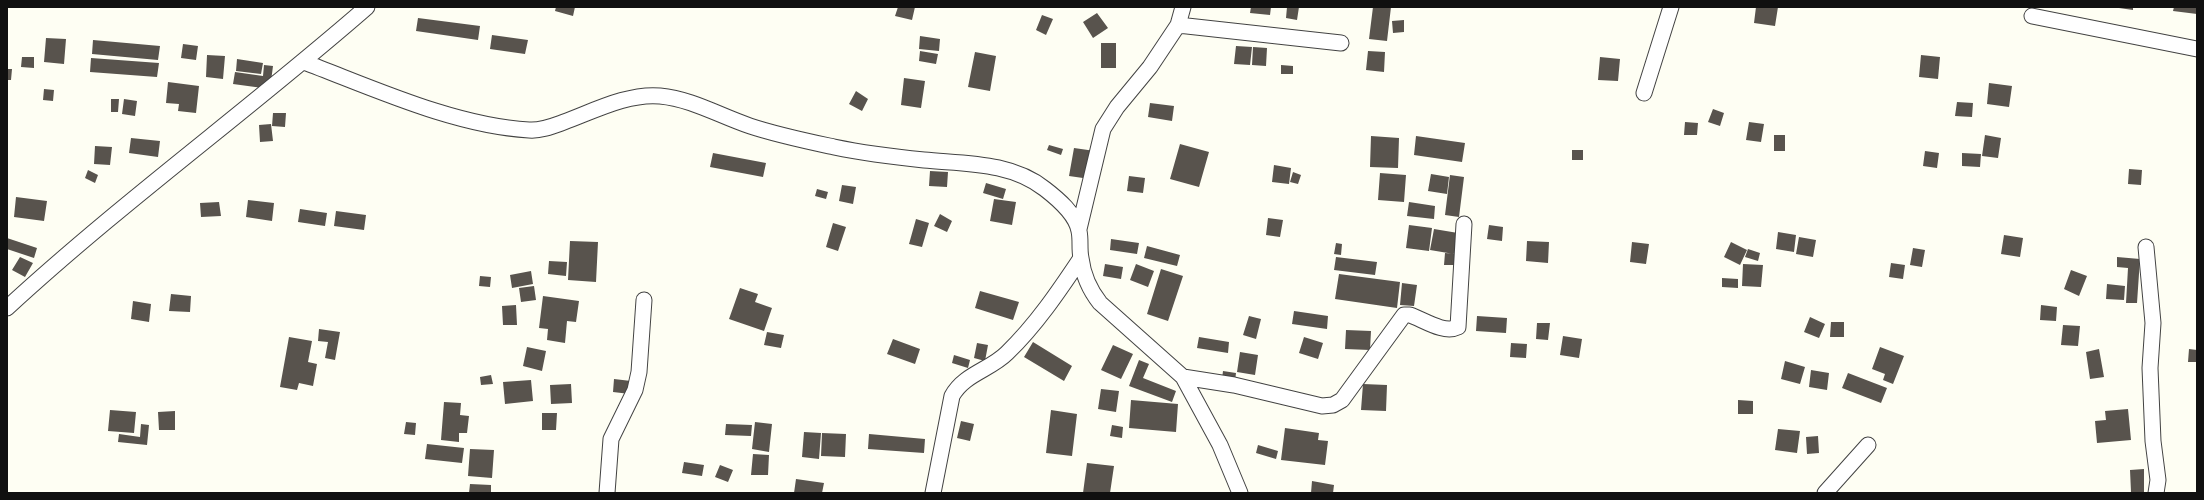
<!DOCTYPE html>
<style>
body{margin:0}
#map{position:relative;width:2204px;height:500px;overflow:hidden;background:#fefef3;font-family:Lora,serif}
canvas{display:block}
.frame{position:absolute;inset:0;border:8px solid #101010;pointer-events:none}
</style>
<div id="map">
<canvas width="2204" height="500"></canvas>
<div class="frame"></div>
</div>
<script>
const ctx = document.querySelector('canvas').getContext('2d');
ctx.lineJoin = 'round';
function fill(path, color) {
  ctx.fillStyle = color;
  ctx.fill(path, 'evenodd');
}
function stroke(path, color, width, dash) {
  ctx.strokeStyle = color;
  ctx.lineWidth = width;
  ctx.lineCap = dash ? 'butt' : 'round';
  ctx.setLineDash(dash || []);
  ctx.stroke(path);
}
const building = new Path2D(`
 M556,7H575L573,16L555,11Z
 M898,7H915L912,20L895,16Z
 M1251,7H1271L1270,15L1250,13Z
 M1287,7H1299L1297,20L1286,18Z
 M1373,7H1391L1387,41L1369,39Z
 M1756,7H1778L1775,26L1754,23Z
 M2112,7H2133V10Z
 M2174,7H2197V14L2173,11Z
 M1097,13L1108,28L1093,38L1083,22Z
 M1042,15L1053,19L1046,35L1036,30Z
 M418,18L480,26L478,40L416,31Z
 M1404,20V32L1393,33L1392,21Z
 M492,35L528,40L525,54L490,49Z
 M920,36L940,39L939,51L919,49Z
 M46,38L66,39L64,64L44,62Z
 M93,40L160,46L158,60L92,54Z
 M1101,43H1116V68H1101Z
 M183,44L198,46L196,60L181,58Z
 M1236,46L1252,47L1250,65L1234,64Z
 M1253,47L1267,48L1266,66L1252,65Z
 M920,51L938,54L936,64L919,61Z
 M1368,51L1385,52L1384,72L1366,70Z
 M975,52L996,56L990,91L968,87Z
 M207,55L225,56L223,79L206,77Z
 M1921,55L1940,57L1938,79L1919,77Z
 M22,57H34V68L21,67Z
 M1600,57L1620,59L1618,81L1598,80Z
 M91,58L159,63L157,77L90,72Z
 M237,59L263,63L261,74L236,71Z
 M264,65L273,66L270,89L233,84L235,72L263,76Z
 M1281,65L1293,66V74H1281Z
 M7,69H12L11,80H7Z
 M904,78L925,81L921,108L901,105Z
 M168,82L199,86L196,113L178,111L179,104L166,103Z
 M1989,83L2012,86L2009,107L1987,104Z
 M44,89L54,90L53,101L43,100Z
 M856,91L868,99L862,111L849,104Z
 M111,99H119L118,112H111Z
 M124,99L137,101L135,116L122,114Z
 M1957,102L1973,103L1972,117L1955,116Z
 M1150,103L1174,106L1172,121L1148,117Z
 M1713,109L1724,113L1720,126L1708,122Z
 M273,113H286L285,127L272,126Z
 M1685,122L1698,123L1697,135H1684Z
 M1749,122L1764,124L1761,142L1746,140Z
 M271,124L273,141L260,142L259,125Z
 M1774,135H1785V151H1774Z
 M1985,135L2001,138L1998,158L1982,156Z
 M1371,136L1399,138L1398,168L1370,167Z
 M1416,136L1465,143L1462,162L1414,155Z
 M131,138L160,141L158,157L129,153Z
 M1180,144L1209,152L1199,187L1170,179Z
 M1049,145L1063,149L1061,155L1047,150Z
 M95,146L112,147L110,165L94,164Z
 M1074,148L1095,151L1090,179L1069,176Z
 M1572,150H1583V160H1572Z
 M1925,151L1939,153L1937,168L1923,166Z
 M713,153L766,163L763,177L710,167Z
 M1962,153L1981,154L1980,167L1962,166Z
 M1274,165L1291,168L1289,184L1272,182Z
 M2129,169L2142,170L2141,185L2128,184Z
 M88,170L98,175L95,183L85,178Z
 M930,171L948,172L947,187L929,186Z
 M1293,172L1301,175L1298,184L1290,182Z
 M1380,173L1406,175L1404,202L1378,200Z
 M1431,174L1449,177L1447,194L1428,191Z
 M1450,175L1464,177L1459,217L1445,215Z
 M1129,176L1145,178L1143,193L1127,191Z
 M986,183L1006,189L1003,199L983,193Z
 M842,185L856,187L853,204L839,201Z
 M817,189L828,192L826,199L815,196Z
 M16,197L47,201L44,221L14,217Z
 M994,199L1016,202L1012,225L990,221Z
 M248,200L274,203L272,221L246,217Z
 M219,202L221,216L201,217L200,203Z
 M1409,202L1435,206L1434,219L1407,216Z
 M300,209L327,213L325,226L298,222Z
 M336,211L366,215L364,230L334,226Z
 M940,214L952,221L947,232L934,226Z
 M1268,218L1283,220L1280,237L1266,235Z
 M916,219L929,223L922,247L909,244Z
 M833,223L846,227L838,251L826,247Z
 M1409,225L1432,228L1429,251L1406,248Z
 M1489,225L1503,227L1502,241L1487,239Z
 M1434,229L1458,233L1454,254L1430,250Z
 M1778,232L1796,235L1794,252L1776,249Z
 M2004,235L2023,238L2020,257L2001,254Z
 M1799,237L1816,240L1813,257L1796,254Z
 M7,238L37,248L34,258L7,249Z
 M1111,239L1139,243L1137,254L1110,250Z
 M570,241L598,242L596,282L568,280Z
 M1527,241L1549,242L1548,263L1526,261Z
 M1632,242L1649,244L1646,264L1630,262Z
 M1731,242L1747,250L1740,265L1724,257Z
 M1336,243L1342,244L1341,255L1334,254Z
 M1147,246L1180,255L1177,266L1144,258Z
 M1913,248L1925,250L1922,267L1910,265Z
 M1748,249L1760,253L1758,261L1745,257Z
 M1445,253L1457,254V265H1444Z
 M20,257L33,263L25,277L12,270Z
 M1336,257L1377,262L1375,275L1334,270Z
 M2117,257L2140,259L2137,303H2126L2128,268L2117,267Z
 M549,261L567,262L566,276L548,274Z
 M1891,263L1905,265L1903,279L1889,277Z
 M1105,264L1123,267L1121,279L1103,276Z
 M1136,264L1154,271L1148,287L1130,280Z
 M1743,264L1763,265L1761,287L1742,286Z
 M1161,269L1183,276L1168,321L1147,314Z
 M2071,270L2087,276L2079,296L2064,289Z
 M531,271L533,284L512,288L510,275Z
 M1339,274L1400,282L1397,308L1335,299Z
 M480,276L491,277L490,287L479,286Z
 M1722,278L1738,279V288L1722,287Z
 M1402,283L1417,285L1414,306L1400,305Z
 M2107,284L2125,286L2124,300L2106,299Z
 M534,286L536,300L521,302L519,288Z
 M740,288L758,294L755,302L772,308L764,331L729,319Z
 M980,291L1019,302L1013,320L975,308Z
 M171,294L191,296L190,312L169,311Z
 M543,296L579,301L576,322L567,321L565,343L547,340L548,329L539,328Z
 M133,301L151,304L149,322L131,319Z
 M516,305L517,325H503L502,306Z
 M2041,305L2057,307L2056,321L2040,320Z
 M1294,311L1328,316L1327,329L1292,324Z
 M1249,316L1261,319L1256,339L1243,335Z
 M1477,316L1507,318L1506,333L1476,331Z
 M1810,317L1825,324L1819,338L1804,332Z
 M1831,322H1844V337H1830Z
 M1537,323H1550L1548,340L1536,339Z
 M2063,325L2080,326L2078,346L2061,345Z
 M319,329L340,332L335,360L325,358L328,342L318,341Z
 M1346,330L1371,331L1370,350L1345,349Z
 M767,332L784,335L781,348L764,345Z
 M1563,336L1582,339L1579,358L1560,355Z
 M289,337L312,341L308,362L317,364L313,386L299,383L297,390L280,387Z
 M1199,337L1229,342L1228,353L1197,348Z
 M1304,337L1323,343L1318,359L1299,353Z
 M893,339L920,349L915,364L887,354Z
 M1033,342L1072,366L1064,381L1024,357Z
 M977,343L988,345L985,361L974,358Z
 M1511,343L1527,344L1526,358L1510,357Z
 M1113,345L1133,354L1121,379L1101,370Z
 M527,347L546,351L542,371L523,366Z
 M1880,347L1904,356L1893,384L1883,380L1885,374L1872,369Z
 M2099,349L2104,377L2090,379L2086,352Z
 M2189,349L2197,350V362H2188Z
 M1240,352L1258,355L1255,375L1237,372Z
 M954,355L970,360L968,368L952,363Z
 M1139,360L1149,364L1143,378L1176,391L1172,402L1129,386Z
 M1785,361L1805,367L1800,384L1781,379Z
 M1811,370L1829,373L1827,390L1809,387Z
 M1223,371L1236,373L1235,381L1222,379Z
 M1848,373L1887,388L1881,403L1842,388Z
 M491,375L493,384L481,385L480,377Z
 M614,379L631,381L630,394L613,392Z
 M531,380L533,401L505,404L503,382Z
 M571,384L572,403L551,404L550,385Z
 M1363,384L1387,385L1386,411L1361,410Z
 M1101,389L1119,391L1116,412L1098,409Z
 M1131,400L1178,404L1176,432L1129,428Z
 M1738,400L1753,401V414H1738Z
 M444,402L461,403L460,415L469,416L467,433H459V442L441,440Z
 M2128,409L2131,440L2097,443L2095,421L2106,420L2105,411Z
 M110,410L136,412L134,433L108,431Z
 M1051,410L1077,414L1072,456L1046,453Z
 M175,411V430H159L158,412Z
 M542,413H557L556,430H542Z
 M961,421L974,424L970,441L957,438Z
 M406,422L416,423L415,435L404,434Z
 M755,422L772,424L769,452L752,449Z
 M141,424L149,425L147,445L118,442L119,434L140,437Z
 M726,424L752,425L751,436L725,435Z
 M1112,425L1123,427L1122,438L1110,436Z
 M1285,428L1319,433L1318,440L1328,441L1325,465L1281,460Z
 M1778,429L1800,431L1797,453L1775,450Z
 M804,432L821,433L819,459L802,457Z
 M822,433L846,434L845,457L821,456Z
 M869,434L925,439L924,453L868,449Z
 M1818,436L1819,453L1807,454L1806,437Z
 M427,444L464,448L462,463L425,459Z
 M1258,445L1278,451L1276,459L1256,453Z
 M470,449L494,450L492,478L468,476Z
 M753,454L769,455L768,475H751Z
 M684,462L704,465L702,476L682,473Z
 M1087,463L1114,466L1110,493H1083Z
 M720,465L733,470L728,482L715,477Z
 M2144,469V492H2131L2130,470Z
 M796,479L824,483L822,493H794Z
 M1312,481L1334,485L1333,493H1311Z
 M470,484L491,485V493H469Z`);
const minor = new Path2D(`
 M2032,16L2197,49
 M1178,25L1341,43
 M304,62C373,88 455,126 529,130C541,131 553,126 564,122C594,111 628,93 660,96C692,99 720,116 750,126C777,135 806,141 834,147C863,153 894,157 924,160C966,164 1011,162 1045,189C1058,199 1076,214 1079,231C1081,240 1079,249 1081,258C1083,275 1089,289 1100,303L1183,377L1220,445L1240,493
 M1644,93L1671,7
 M1079,229L1103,129L1117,107L1150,67L1178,25L1183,7
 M2146,247L2153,323L2150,368L2153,441L2158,480L2156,493
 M7,308C122,202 249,110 367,7
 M1183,377L1234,385L1322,406L1333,405L1342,400L1404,315H1410C1424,320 1444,334 1458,327L1464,224
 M607,493L611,439L635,390L639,372L644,300
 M933,493L952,396C964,374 990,370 1007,353C1036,325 1059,291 1081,258
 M1825,493L1868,445`);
fill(building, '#58534d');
stroke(minor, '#434343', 17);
stroke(minor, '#fff', 15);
</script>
